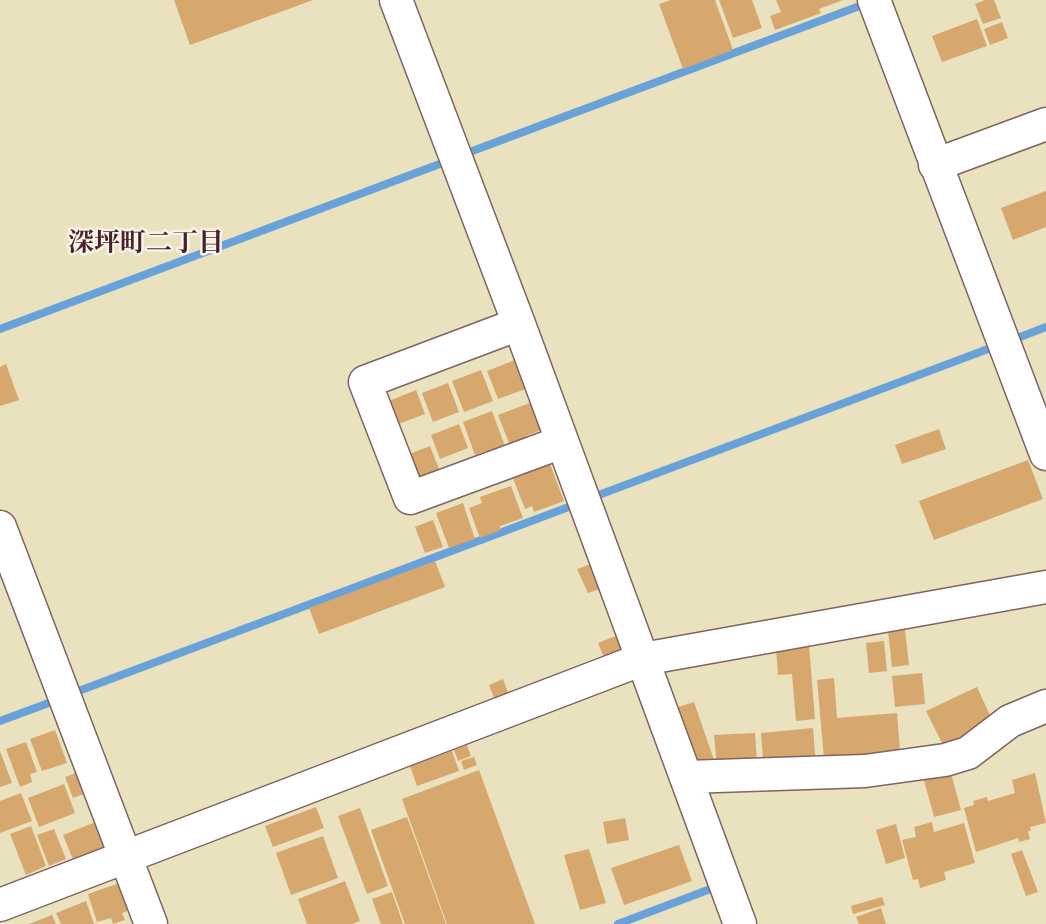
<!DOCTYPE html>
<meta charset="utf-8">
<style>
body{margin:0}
canvas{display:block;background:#eae1bf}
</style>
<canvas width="1046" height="924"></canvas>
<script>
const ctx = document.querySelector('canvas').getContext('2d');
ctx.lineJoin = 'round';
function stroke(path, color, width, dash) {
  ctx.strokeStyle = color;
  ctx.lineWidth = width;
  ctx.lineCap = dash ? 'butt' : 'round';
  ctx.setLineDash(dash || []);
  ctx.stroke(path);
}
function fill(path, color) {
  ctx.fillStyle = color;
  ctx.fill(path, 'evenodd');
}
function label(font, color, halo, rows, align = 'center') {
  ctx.font = font + ' Cardo,"Noto Serif JP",serif';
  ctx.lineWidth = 5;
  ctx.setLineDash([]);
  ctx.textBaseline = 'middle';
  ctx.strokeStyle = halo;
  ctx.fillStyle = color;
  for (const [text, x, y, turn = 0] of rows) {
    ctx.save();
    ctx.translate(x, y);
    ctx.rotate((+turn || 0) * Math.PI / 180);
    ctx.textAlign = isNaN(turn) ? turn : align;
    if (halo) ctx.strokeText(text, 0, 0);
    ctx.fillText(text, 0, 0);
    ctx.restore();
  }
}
const stream = new Path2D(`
 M467,153L857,7
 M0,329L445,162
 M1015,339L1046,327
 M596,496L988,349
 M76,692L574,505
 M0,721L54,701
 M618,924L713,888`);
const building = new Path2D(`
 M174,0H313L190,45Z
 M671,0H715L733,50L683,69L659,4Z
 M719,0H752L762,28L733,38Z
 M776,0H843L819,9L821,13L775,30L770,16L781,12Z
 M985,0H994L1001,18L983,24L975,4Z
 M977,19L987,46L942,62L932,36Z
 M1002,22L1008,38L990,45L984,29Z
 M1046,191V227L1013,240L1001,208Z
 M520,358L531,387L498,399L487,371Z
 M6,364L19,400L0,406V367Z
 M481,370L493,401L464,412L452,381Z
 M448,383L459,412L433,422L422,393Z
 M416,390L425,414L393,426L384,403Z
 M535,401L546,428L526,436L528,442L511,448L498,415Z
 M492,411L506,449L492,455L486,451L475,455L463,422Z
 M459,424L468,448L440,459L431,435Z
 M939,429L946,449L902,464L895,445Z
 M430,446L441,474L417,483L407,455Z
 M1028,460L1043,499L934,540L919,501Z
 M543,461L550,464L564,501L534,512L532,506L525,509L511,473Z
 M511,486L523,518L500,526L501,530L480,538L469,508L482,503L480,497Z
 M463,503L475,539L449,548L436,513Z
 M433,520L443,547L425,553L415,527Z
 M435,561L445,587L319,634L309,608Z
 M591,564L600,589L588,593L577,569Z
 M905,629L909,665L892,667L888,631Z
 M618,635L626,655L606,662L598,643Z
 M884,641L887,671L869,673L866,643Z
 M809,645L815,719L796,721L792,674L778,675L776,648Z
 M922,673L925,704L895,707L892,676Z
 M834,678L837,718L897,713L900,751L845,757L825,770L817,680Z
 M503,679L510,698L496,703L489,685Z
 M977,687L994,724L944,747L926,711Z
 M694,702L714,760L692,767L672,709Z
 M813,728L816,766L764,771L761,733Z
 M55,730L67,763L42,771L30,739Z
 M755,733L757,764L717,767L714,735Z
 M26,742L37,772L30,774L32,782L20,787L6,749Z
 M467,745L471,756L458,761L454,750Z
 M0,751L12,783L0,787Z
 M452,751L459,771L417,786L410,766Z
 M474,757L477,765L464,770L461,761Z
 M949,766L961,810L934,817L922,773Z
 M479,770L535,924H447L402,799Z
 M81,771L89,792L73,798L65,777Z
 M1035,773L1046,823L1030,827L1031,831H1028L1030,839L1019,842L1018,838L976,852L964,808L974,805L973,801L987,797L988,801L1015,793L1012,780Z
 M64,784L75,813L39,827L28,798Z
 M21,793L32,821L0,833V801Z
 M316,807L324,828L273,847L265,826Z
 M360,808L388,886L367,894L338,816Z
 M407,817L446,924H405L371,830Z
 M625,818L629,840L607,844L603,822Z
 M98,821L105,839L101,841L105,850L74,862L63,835Z
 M932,822L934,832L964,823L975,863L944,872L946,880L920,888L918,879L913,880L902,840L916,837L914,827Z
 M896,824L905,858L886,864L876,830Z
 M31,826L46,866L26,875L10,834Z
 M54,829L66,859L49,866L37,835Z
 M323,836L338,878L291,895L276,853Z
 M679,845L692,881L624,905L611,868Z
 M589,849L606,903L580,910L564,855Z
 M1022,850L1038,892L1026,896L1011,854Z
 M125,881L135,908L122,913L125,920L113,924L111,918L97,922L88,894Z
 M345,881L360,921L352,924H307L298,899Z
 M392,892L403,924H381L372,899Z
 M882,897L885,905L853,914L851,906Z
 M86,901L94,924H61L56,913Z
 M881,908L886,924H859L856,917Z
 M52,915L56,924H29Z`);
const minor = new Path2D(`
 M396,0L519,324L740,924
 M874,0L1046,454
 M935,165L1046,124
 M519,324L365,382L410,498L562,442
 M0,527L151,924
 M687,777L865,771L945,760L968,753L1010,721L1046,706
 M0,905L643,659L1046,587`);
const neighbourhoodNames = [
 ["深坪町二丁目",146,245]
];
stroke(stream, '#68a2d8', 8);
fill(building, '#d6a86d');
stroke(minor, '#82635f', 35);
stroke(minor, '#fff', 32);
label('bold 26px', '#4a1f2b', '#f7f3e8', neighbourhoodNames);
</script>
